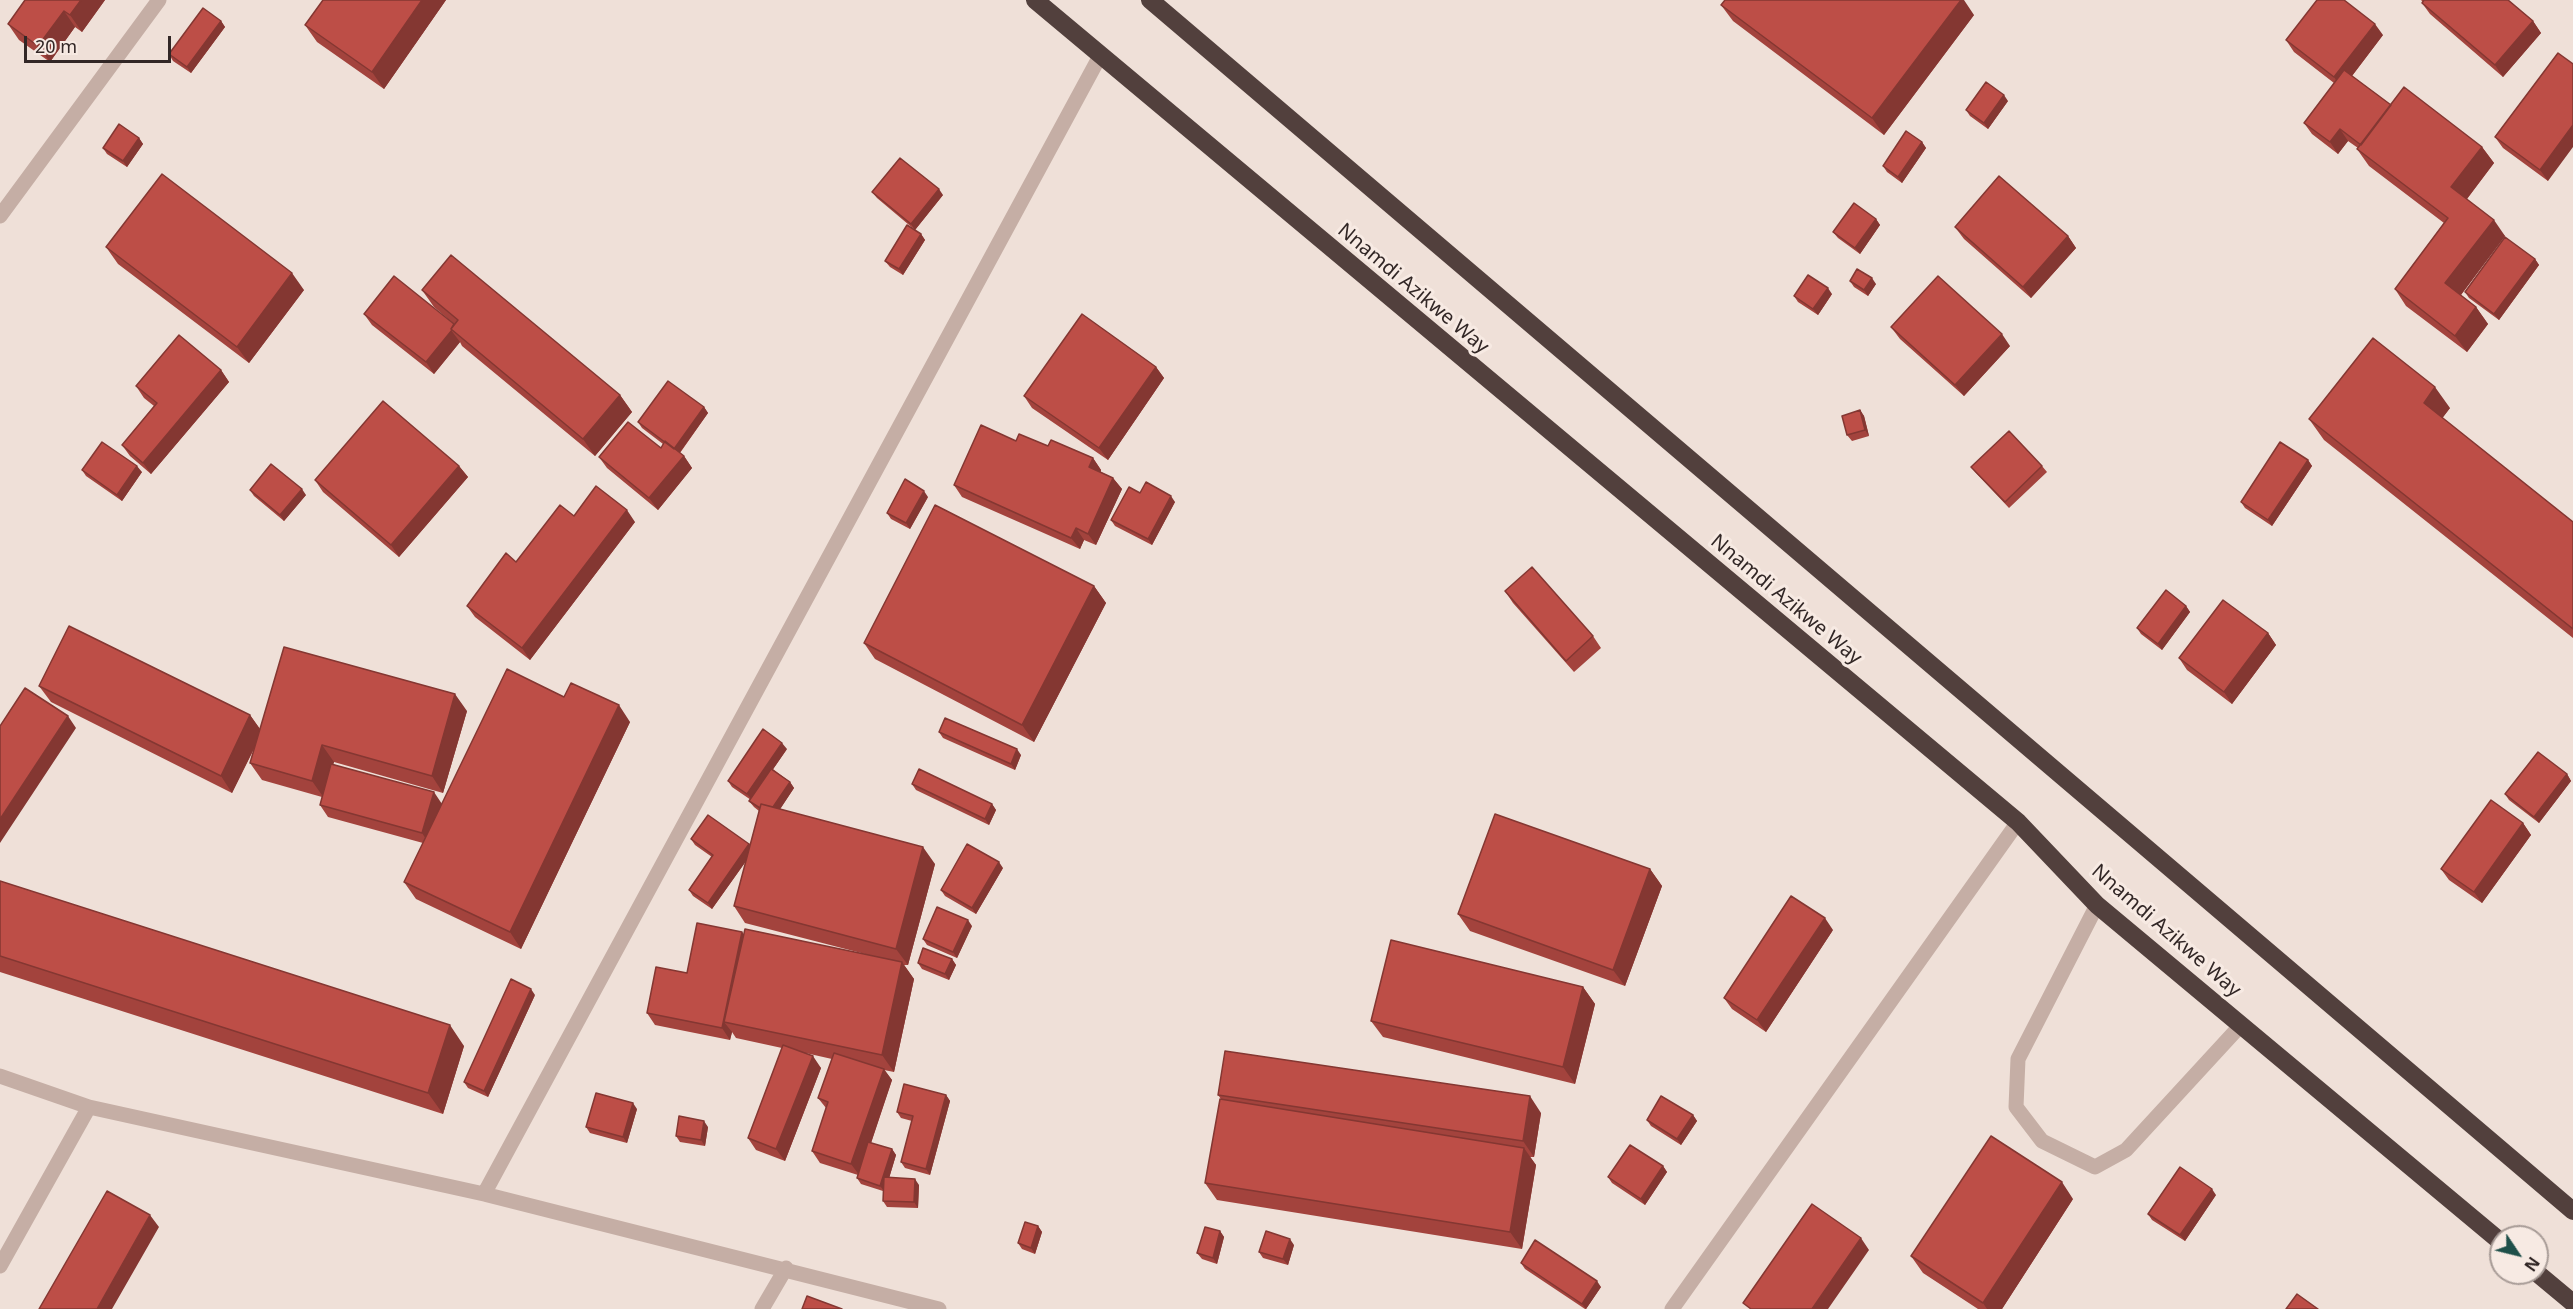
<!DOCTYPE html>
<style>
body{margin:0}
#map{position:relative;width:2573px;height:1309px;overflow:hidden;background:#efe0d8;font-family:"Noto Sans",sans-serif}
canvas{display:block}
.north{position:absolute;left:2489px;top:1225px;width:60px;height:60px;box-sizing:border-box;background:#f7eae3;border:2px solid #a89c97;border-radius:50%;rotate:125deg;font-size:16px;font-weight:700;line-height:24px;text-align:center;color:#322726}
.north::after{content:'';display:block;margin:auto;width:21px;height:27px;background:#1f504a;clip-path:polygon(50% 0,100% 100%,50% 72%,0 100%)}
.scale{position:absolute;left:24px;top:36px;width:147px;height:27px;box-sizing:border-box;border:3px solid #322726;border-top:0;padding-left:8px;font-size:18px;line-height:21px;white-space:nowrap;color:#322726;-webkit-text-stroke:4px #f7eae3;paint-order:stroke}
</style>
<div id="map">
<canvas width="2573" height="1309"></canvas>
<div class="north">N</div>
<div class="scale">20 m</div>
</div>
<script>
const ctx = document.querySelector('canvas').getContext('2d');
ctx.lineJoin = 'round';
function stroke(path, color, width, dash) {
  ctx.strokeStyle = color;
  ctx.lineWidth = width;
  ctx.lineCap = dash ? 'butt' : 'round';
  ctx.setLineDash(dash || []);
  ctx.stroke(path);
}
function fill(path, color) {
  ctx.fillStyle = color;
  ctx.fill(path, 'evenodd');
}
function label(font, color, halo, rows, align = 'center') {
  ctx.font = font + ' "Noto Sans",sans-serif';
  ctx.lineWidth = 6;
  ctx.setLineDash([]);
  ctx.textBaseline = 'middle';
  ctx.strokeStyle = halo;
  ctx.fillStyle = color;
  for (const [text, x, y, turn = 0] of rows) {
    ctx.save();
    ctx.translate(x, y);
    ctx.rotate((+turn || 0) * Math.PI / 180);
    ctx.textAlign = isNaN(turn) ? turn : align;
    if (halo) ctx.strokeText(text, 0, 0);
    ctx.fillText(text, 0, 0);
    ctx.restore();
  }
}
const lane = new Path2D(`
 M2097,905L2018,1059L2016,1107L2042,1141L2095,1167L2126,1150L2241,1025`);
const street = new Path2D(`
 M0,216L159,0
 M0,1076L89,1107L484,1194L939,1309
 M484,1194L1100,56
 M0,1266L89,1107
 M762,1309L786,1268
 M1672,1309L2018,822`);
const highway = new Path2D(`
 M1035,0L2018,822L2097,905L2501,1242
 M1150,0L2573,1211
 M2537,1273L2573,1303`);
const wall = new Path2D(`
 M25,0H105L82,32L75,27L50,62L19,40L8,24Z
 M323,0H446L384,89L317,42L305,25Z
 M2421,0H2508L2533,21L2541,33L2503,77L2430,14L2422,3L2423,2Z
 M1721,5L1974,15L1884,135L1733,21Z
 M221,21L225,27L191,73L173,61L169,54Z
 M2383,35L2352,76L2391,105L2482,147L2494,163L2467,199L2505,236L2461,295L2476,307L2488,324L2467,352L2406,306L2395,289L2444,223L2369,166L2357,149L2358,148L2348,141L2338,154L2312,134L2304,123L2334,83L2294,52L2286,40Z
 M2558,53L2548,181L2503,148L2495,137Z
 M2008,101L1988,129L1970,116L1966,110Z
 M139,138L143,144L127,167L107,154L103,148Z
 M1922,142L1926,148L1902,183L1887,172L1883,166Z
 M872,192L943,195L915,230L877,198Z
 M1876,219L1880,225L1860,254L1838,238L1833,232Z
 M1955,227L2068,236L2076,248L2031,298L1964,239Z
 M921,234L925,240L903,275L890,267L885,261Z
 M106,247L304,290L249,363L118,264Z
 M2535,259L2539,265L2499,320L2469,298L2465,292Z
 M1850,281L1876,284L1868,296L1854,287Z
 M422,290L620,395L632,412L595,456L462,346L460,342L434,374L372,325L364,314L454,324L434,307Z
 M1832,294L1818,315L1798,302L1794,296Z
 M1891,327L2010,346L1964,396L1900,339Z
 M1156,367L1164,378L1108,460L1032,408L1024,396Z
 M221,370L229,382L151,474L130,456L122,445L154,406L144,398L136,386Z
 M704,407L708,413L680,453L684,456L692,468L658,510L607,468L599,457L661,448L663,444L642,428L638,422Z
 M2450,408L2442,418L2573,522V638L2324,440L2309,419Z
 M1860,410L1864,416L1869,436L1852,441L1847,435Z
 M1048,446L1093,458L1101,470V472L1113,478L1122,489L1096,545L1084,540L1080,549L962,497L954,485Z
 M2308,460L2312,466L2272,526L2245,508L2241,502Z
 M459,466L468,477L399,557L323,492L315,480Z
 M2042,466L2047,472L2009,508L1976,473L1971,467Z
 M82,470L142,472L122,501L86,476Z
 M250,490L306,495L284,521L254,496Z
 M1140,493L1175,502L1152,545L1115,526L1111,520Z
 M928,497L910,529L891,519L887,513Z
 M574,516L635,522L530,660L475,617L467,606Z
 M1094,586L1106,603L1034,742L875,659L864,643Z
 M1505,591L1593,636L1601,648L1574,672L1513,603Z
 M2186,606L2190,612L2162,650L2141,634L2137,628Z
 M2268,633L2276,645L2232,704L2187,670L2179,658Z
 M39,686L250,715L260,729L467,711L443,793L334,762L333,764L442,804L564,697L630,722L521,949L416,899L404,882L423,843L328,817L320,805L322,797L262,780L250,763L254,749L232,793L51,702Z
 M939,732L1021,755L1015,770L943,738Z
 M787,749L773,769L790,782L794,788L780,809L935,864L908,965H904L914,979L894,1072L884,1070L892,1080L871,1143L892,1149L896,1155L889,1178L919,1185L918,1208L887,1207L883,1201V1191L861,1184L857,1178L858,1175L820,1163L812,1151L826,1108L818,1098L832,1059L801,1052L821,1068L785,1161L756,1150L748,1138L782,1048L736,1038L732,1032L730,1040L655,1025L647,1013L687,973L742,932L744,935L865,954L745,923L734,906L746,861L712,909L693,896L689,890L712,857L695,845L691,839L750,845L759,811L754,807L749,801L751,800L732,787L728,781Z
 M2567,774L2571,781L2539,823L2509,800L2505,794Z
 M912,784L992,804L996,810L989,825L916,790Z
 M2523,823L2531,835L2482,903L2449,880L2441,869Z
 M1003,868L976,914L945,896L941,890Z
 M1650,869L1662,886L1625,986L1470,931L1458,914Z
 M0,881L464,1046L443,1114L0,972Z
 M972,926L957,958L927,945L923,939Z
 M1833,930L1766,1032L1732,1009L1724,998Z
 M952,959L956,965L949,980L922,969L918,963Z
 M1583,987L1595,1004L1575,1084L1383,1037L1371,1021Z
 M535,995L488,1097L468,1088L464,1082Z
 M946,1095L950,1101L930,1175L905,1168L901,1162L912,1121L901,1118L897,1112Z
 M1218,1095L1541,1113L1534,1157H1530L1536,1165L1522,1249L1217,1200L1205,1183L1221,1099Z
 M637,1109L627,1143L590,1133L586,1127Z
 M1693,1115L1697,1121L1681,1145L1651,1126L1647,1120Z
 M708,1127L705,1146L680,1142L676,1136Z
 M1663,1166L1667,1172L1645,1205L1612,1183L1608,1177Z
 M2216,1195L2185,1241L2152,1220L2148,1214Z
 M2073,1199L2002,1309H1978L1923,1273L1911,1256Z
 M1038,1226L1042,1232L1035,1254L1022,1249L1018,1243Z
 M1220,1231L1224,1237L1217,1264L1202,1259L1197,1253Z
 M1294,1245L1288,1265L1263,1258L1259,1252Z
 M1521,1263L1601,1287L1586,1309H1585L1525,1269Z`);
const shadedWall = new Path2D(`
 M81,0H105L82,32L70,15Z
 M422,0H446L384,89L372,72Z
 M1961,0H1964L1974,15L1884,135L1872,118Z
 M64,11L75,27L50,62L38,46Z
 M221,21L225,27L191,73L187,67Z
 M2533,21L2541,33L2503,77L2495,65Z
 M2375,24L2383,35L2342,89L2334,77Z
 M2004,95L2008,101L1988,129L1984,123Z
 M2573,125V147L2548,181L2540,170Z
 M2340,129L2348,141L2338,154L2330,142Z
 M139,138L143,144L127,167L123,161Z
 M1922,142L1926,148L1902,183L1898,177Z
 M2482,147L2494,163L2463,204L2451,187Z
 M939,189L943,195L915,230L911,224Z
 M1876,219L1880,225L1860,254L1855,248Z
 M2494,220L2505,236L2457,300L2445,283Z
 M921,234L925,240L903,275L899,269Z
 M2068,236L2076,248L2031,298L2023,287Z
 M2535,259L2539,265L2499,320L2494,314Z
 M292,273L304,290L249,363L237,347Z
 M1872,278L1876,284L1868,296L1864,290Z
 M1828,288L1832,294L1818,315L1813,309Z
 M2476,307L2488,324L2467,352L2455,336Z
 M451,330L460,342L434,374L426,362Z
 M2002,334L2010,346L1964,396L1955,385Z
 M1156,367L1164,378L1108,460L1099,448Z
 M221,370L229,382L151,474L143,463Z
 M2435,387L2450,408L2438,424L2424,403Z
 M620,395L632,412L595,456L583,439Z
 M704,407L708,413L678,455L674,449Z
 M1860,410L1864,416L1869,436L1865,430Z
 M684,456L692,468L658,510L649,498Z
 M1093,458L1101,470L1098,478L1089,467Z
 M2308,460L2312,466L2272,526L2268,520Z
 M137,466L142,472L122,501L117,495Z
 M459,466L468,477L399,557L391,545Z
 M1113,478L1122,489L1096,545L1088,534Z
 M302,489L306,495L284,521L280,515Z
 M924,491L928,497L910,529L906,523Z
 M1171,496L1175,502L1152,545L1148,539Z
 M627,510L635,522L530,660L522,648Z
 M1076,528L1084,540L1080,549L1071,538Z
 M1094,586L1106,603L1034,742L1022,725Z
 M2186,606L2190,612L2162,650L2158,644Z
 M2268,633L2276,645L2232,704L2224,692Z
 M455,694L467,711L443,793L432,776Z
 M619,705L630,722L521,949L510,932Z
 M250,715L262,732L232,793L221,776Z
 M68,716L76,728L0,843V819Z
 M782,743L787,749L752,800L747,794Z
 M322,745L334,762L324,798L312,781Z
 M1017,749L1021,755L1015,770L1011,764Z
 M2567,774L2571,781L2539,823L2534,817Z
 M790,782L794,788L773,820L769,814Z
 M434,792L442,804L430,845L422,833Z
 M992,804L996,810L989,825L985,819Z
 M2523,823L2531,835L2482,903L2474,892Z
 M749,844L754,850L712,909L708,903Z
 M923,847L935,864L908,965L896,949Z
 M999,862L1003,868L976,914L972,908Z
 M1650,869L1662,886L1625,986L1613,970Z
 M1825,918L1833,930L1766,1032L1757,1020Z
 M968,920L972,926L957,958L953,952Z
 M742,932L750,944L724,1022L732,1032L730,1040L722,1028Z
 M952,959L956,965L949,980L945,974Z
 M902,962L914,979L894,1072L882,1055Z
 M1583,987L1595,1004L1575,1084L1563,1067Z
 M531,989L535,995L488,1097L484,1091Z
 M450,1025L464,1046L443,1114L428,1093Z
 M813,1056L821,1068L785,1161L776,1149Z
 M884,1069L892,1080L860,1176L851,1164Z
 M946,1095L950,1101L930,1175L926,1169Z
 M1530,1096L1541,1113L1534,1157L1523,1141Z
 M633,1103L637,1109L627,1143L623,1137Z
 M1693,1115L1697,1121L1681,1145L1677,1139Z
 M704,1121L708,1127L705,1146L701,1140Z
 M1524,1148L1536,1165L1522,1249L1510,1232Z
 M892,1149L896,1155L885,1192L880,1186Z
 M1663,1166L1667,1172L1645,1205L1641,1199Z
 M915,1179L919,1185L918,1208L914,1202Z
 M2062,1182L2073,1199L2002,1309H1987L1983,1303Z
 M2212,1189L2216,1195L2185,1241L2180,1235Z
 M150,1215L159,1227L112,1309H97Z
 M1038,1226L1042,1232L1035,1254L1031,1248Z
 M1220,1231L1224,1237L1217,1264L1213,1258Z
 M1861,1238L1869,1250L1828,1309H1812Z
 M1290,1239L1294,1245L1288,1265L1283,1259Z
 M1597,1281L1601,1287L1586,1309L1582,1304Z`);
const building = new Path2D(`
 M25,0H81L70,15L64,11L38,46L8,24Z
 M323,0H422L372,72L305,25Z
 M1725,0H1961L1872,118L1721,5Z
 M2317,0H2344L2375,24L2334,77L2286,40Z
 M2424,0H2508L2533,21L2495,65L2422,3Z
 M203,8L221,21L187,67L169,54Z
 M2558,53L2573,64V125L2540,170L2495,137Z
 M2344,70L2391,105L2361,145L2340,129L2330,142L2304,123Z
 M1986,82L2004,95L1984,123L1966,110Z
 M2404,87L2482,147L2451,187L2494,220L2445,283L2476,307L2455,336L2395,289L2448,218L2357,149Z
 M119,124L139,138L123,161L103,148Z
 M1906,131L1922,142L1898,177L1883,166Z
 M900,158L939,189L911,224L872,192Z
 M162,174L292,273L237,347L106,247Z
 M1999,176L2068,236L2023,287L1955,227Z
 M1854,203L1876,219L1855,248L1833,232Z
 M907,225L921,234L899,269L885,261Z
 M2505,237L2535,259L2494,314L2465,292Z
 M451,255L620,395L583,439L451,329L458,320L422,290Z
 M1857,269L1872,278L1864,290L1850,281Z
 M1808,275L1828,288L1813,309L1794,296Z
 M394,276L454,324L451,329L452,330L426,362L364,314Z
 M1938,276L2002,334L1955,385L1891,327Z
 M1082,314L1156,367L1099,448L1024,396Z
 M179,335L221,370L143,463L122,445L157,403L136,386Z
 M2373,338L2435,387L2424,403L2573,522V629L2309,419Z
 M668,381L704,407L674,449L638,422Z
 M383,401L459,466L391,545L315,480Z
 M1860,410L1865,430L1847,435L1842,416Z
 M628,422L661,448L665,441L684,456L649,498L599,457Z
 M981,425L1016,441L1019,434L1048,446L1051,440L1093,458L1089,467L1113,478L1088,534L1076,528L1071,538L954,485Z
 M2009,431L2042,466L2005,502L1971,467Z
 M102,442L137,466L117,495L82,470Z
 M2280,442L2308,460L2268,520L2241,502Z
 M271,464L302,489L280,515L250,490Z
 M905,479L924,491L906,523L887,513Z
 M1146,482L1171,496L1148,539L1111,520L1129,487L1140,493Z
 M596,486L627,510L522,648L467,606L506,553L516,562L560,505L574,516Z
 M935,505L1094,586L1022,725L864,643Z
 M1532,567L1593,636L1566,661L1505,591Z
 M2166,590L2186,606L2158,644L2137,628Z
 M2223,600L2268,633L2224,692L2179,658Z
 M69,626L250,715L221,776L39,686Z
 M284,647L455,694L432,776L322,745L312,781L250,763Z
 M507,669L564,697L571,683L619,705L510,932L404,882Z
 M25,688L68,716L0,819V726Z
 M945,718L1017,749L1011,764L939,732Z
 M763,729L782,743L747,794L728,781Z
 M2538,752L2567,774L2534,817L2505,794Z
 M331,764L434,792L422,833L320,805Z
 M771,769L790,782L773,807L761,804L760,808L749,801Z
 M919,769L992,804L985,819L912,784Z
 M2491,800L2523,823L2474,892L2441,869Z
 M761,804L923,847L896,949L734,906Z
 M1495,814L1650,869L1613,970L1458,914Z
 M708,815L749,844L708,903L689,890L713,855L691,839Z
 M967,844L999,862L972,908L941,890Z
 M0,881L450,1025L428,1093L0,956Z
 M1791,896L1825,918L1757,1020L1724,998Z
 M937,907L968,920L953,952L923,939Z
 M697,923L742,932L722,1028L647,1013L656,967L687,973Z
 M745,929L902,962L882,1055L724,1022Z
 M1391,940L1583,987L1563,1067L1371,1021Z
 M923,948L952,959L945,974L918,963Z
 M511,979L531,989L484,1091L464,1082Z
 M783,1045L813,1056L776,1149L748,1138Z
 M1225,1051L1530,1096L1523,1141L1218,1095Z
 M834,1053L884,1069L851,1164L812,1151L828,1102L818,1098Z
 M904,1084L946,1095L926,1169L901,1162L913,1116L897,1112Z
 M596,1093L633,1103L623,1137L586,1127Z
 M1661,1096L1693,1115L1677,1139L1647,1120Z
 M1220,1099L1524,1148L1510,1232L1205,1183Z
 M679,1116L704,1121L701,1140L676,1136Z
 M1991,1136L2062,1182L1983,1303L1911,1256Z
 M868,1142L892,1149L880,1186L857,1178Z
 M1630,1145L1663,1166L1641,1199L1608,1177Z
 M2180,1167L2212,1189L2180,1235L2148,1214Z
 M884,1177L915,1179L914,1202L883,1201Z
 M107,1191L150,1215L97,1309H39Z
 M1812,1204L1861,1238L1812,1309H1751L1743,1303Z
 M1025,1222L1038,1226L1031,1248L1018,1243Z
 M1205,1227L1220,1231L1213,1258L1197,1253Z
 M1266,1231L1290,1239L1283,1259L1259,1252Z
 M1535,1240L1597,1281L1582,1304L1521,1263Z
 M2297,1294L2318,1309H2286Z
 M807,1296L842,1309H802Z`);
const streetNames = [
 ["Nnamdi Azikwe Way",1413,289,40],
 ["Nnamdi Azikwe Way",1786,600,40],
 ["Nnamdi Azikwe Way",2166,931,41]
];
stroke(lane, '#c5aea5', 15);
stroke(street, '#c5aea5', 15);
stroke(highway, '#52403d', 18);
fill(wall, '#a3433d');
fill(shadedWall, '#843732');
fill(building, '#bd4e47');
stroke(building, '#843732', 1.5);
label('20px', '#322726', '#f7eae3', streetNames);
</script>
